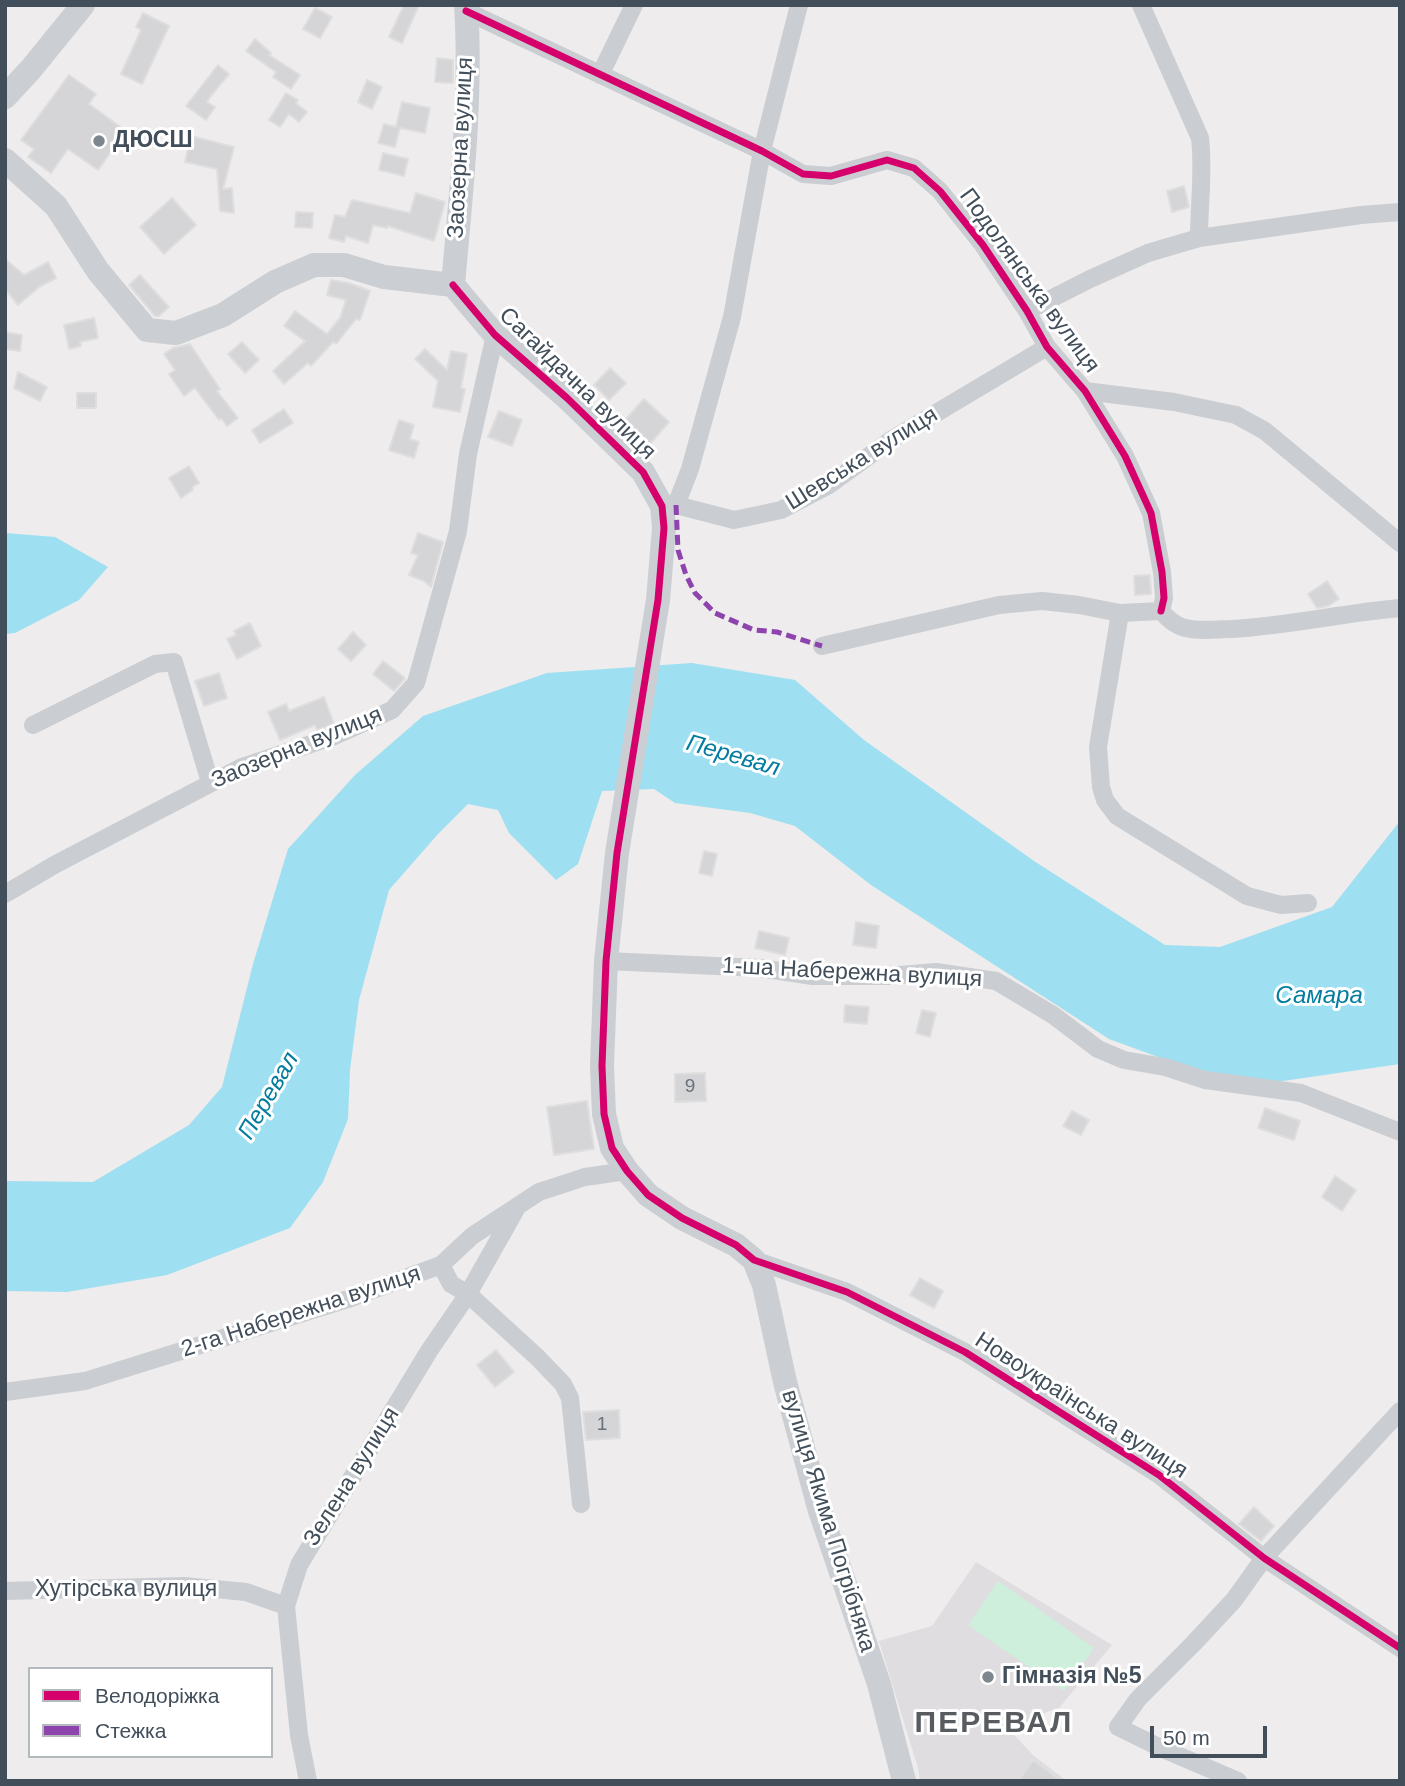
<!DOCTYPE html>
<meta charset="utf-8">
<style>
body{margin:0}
#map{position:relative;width:1405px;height:1786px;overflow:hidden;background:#eeecec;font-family:Arial,sans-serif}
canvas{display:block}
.frame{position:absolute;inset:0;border:7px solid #424f5b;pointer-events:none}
.legend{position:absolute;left:28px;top:1667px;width:245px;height:91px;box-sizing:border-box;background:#fff;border:2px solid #b3b9bd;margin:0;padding:9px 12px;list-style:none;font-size:21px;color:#424f5b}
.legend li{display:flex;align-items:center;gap:14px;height:35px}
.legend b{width:35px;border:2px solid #b3b9bd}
.scale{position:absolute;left:1150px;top:1726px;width:117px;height:32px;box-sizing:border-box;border:4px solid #424f5b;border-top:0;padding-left:9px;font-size:21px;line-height:24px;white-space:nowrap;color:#424f5b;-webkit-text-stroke:5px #fff;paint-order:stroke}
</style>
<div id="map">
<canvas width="1405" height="1786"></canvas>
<div class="frame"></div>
<ul class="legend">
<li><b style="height:9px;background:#d6006c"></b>Велодоріжка</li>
<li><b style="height:9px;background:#8e44ad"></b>Стежка</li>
</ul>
<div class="scale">50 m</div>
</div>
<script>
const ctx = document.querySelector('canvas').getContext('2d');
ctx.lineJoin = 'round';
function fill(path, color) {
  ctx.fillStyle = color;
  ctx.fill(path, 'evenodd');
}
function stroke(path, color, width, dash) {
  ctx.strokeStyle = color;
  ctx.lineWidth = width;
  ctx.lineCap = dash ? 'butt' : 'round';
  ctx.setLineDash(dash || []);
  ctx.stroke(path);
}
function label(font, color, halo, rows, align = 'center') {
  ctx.font = font + ' Arial,sans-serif';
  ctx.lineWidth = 6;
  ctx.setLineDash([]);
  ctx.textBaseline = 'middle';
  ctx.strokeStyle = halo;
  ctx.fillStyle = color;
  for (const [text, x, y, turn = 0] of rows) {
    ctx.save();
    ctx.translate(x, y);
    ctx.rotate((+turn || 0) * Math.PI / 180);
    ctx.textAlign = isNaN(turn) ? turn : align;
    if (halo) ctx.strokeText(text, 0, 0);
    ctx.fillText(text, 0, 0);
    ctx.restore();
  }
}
const education = new Path2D(`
 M976,1562L1112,1645L1059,1708L1038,1715L1028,1723L1018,1710L1002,1722L1034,1756L1067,1781H920L918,1768L879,1641L932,1626Z`);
const green = new Path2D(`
 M998,1581L1094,1648L1064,1691L968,1625Z`);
const water = new Path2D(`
 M5,533L55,537L108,567L79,600L15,633L5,634Z
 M692,663L795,680L864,740L1034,861L1165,945L1220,947L1332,907L1400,821V1064L1283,1081L1221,1080L1109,1039L871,885L795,826L750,813L675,803L654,789L602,791L578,864L556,880L509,833L498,810L468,804L438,834L389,890L359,1000L350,1070L348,1119L323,1182L290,1228L167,1275L67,1292L5,1291V1181L93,1182L189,1125L222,1087L253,964L288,849L355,775L423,716L547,673Z`);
const building = new Path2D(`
 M404,5H419L402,43L389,37Z
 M315,8L332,17L320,38L303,29Z
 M143,13L169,26L142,84L121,74L141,30L136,27Z
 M255,39L271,53L269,55L300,75L291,89L273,77L276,72L246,51Z
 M437,58L453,60V83L435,82Z
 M218,65L229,74L210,97L207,102L215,107L206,120L186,106Z
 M69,75L96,94L89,104L126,131L98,170L68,149L51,173L28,157L34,149L21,140Z
 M367,80L382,87L372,109L358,102Z
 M286,93L298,100L296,103L307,112L299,122L289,114L280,127L269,120Z
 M402,102L430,108L425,133L400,128L395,147L378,143L384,124L396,127Z
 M191,136L234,147L223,189L232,188L234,213L220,211L217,169L185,162Z
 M383,153L408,159L404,176L379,170Z
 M1184,186L1189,207L1172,212L1167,191Z
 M416,193L445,202L434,241L388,226L387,228L373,225L368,243L346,236L344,242L329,238L335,215L345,217L352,200L410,213Z
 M172,198L196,225L164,254L140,227Z
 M296,212L313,213L312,228L295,227Z
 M5,259L24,275L48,262L56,278L39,287L18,305L5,289Z
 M140,275L169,307L159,316H155L129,285Z
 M331,280L349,283L370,291L360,320L356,319L336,344L333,342L311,366L308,363L284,384L273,371L305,341L284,326L295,311L327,334L340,318L346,300L327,295Z
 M94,318L98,338L80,342L81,346L69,349L64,325Z
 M5,332L22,335L20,351L5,349Z
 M242,342L259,360L245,373L228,354Z
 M190,344L220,389L217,391L238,418L227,426L221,418L219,420L195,388L184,396L169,374L175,370L164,354L173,348Z
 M425,349L447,370L451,351L467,354L461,388L465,389L460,412L433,407L438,381L415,359Z
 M610,368L626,383L609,400L594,385Z
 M18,372L47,387L40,401L14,388Z
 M77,393H96V408H77Z
 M644,399L669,422L650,444L624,421Z
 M284,409L293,423L260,443L252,430Z
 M499,411L522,420L512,446L488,437Z
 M399,420L414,425L410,439L419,442L414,458L389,450Z
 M189,466L199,483L192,487L193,490L181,498L169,478Z
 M418,533L443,542L431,587L424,581L409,575L418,555L411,553Z
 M1150,575L1151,594L1135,595L1134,576Z
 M1327,581L1339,599L1328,606L1317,608L1308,594Z
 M250,623L261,646L237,659L227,639L236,635L234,631Z
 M353,632L366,645L351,661L338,649Z
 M383,661L405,678L394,691L373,674Z
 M219,673L227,698L204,706L195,681Z
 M324,697L334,724L317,730L315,725L280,740L268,712L286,704L289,711Z
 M704,851L717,854L712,876L699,873Z
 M856,922L879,926L876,948L853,945Z
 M759,931L789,938L785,955L755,948Z
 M845,1005L869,1007L867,1024L844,1022Z
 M922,1010L936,1013L930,1037L916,1033Z
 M705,1073L706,1101L675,1102V1074Z
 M587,1101L594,1149L554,1155L547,1107Z
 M1265,1108L1300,1121L1294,1140L1258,1128Z
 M1072,1111L1089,1120L1081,1135L1063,1126Z
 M1335,1176L1356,1190L1342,1211L1322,1197Z
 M920,1278L943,1291L934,1308L910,1295Z
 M496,1350L514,1372L495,1387L477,1365Z
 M619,1410L620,1438L586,1440L583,1412Z
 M1254,1507L1274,1526L1261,1541L1239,1524Z
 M1033,1760L1062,1781H1018Z`);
const street = new Path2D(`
 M1141,5L1200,138C1204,171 1199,204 1199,238
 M466,11L762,151L803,174L831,176L887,160L914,168L940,191L983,245L1027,311L1047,347L1085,391L1125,456L1151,513L1162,572L1164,598L1161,611
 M600,75L634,5
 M1027,311L1090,279L1148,253L1199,238L1361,215L1400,212
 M1085,391L1174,402L1236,415L1265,431L1400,543
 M676,505L690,469L732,317L762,151L799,5
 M666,506L676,505L734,520L781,510L829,485L891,440L1047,347
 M1161,611C1167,618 1173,624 1182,627C1197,632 1216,629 1231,629C1288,626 1343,613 1400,608
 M1120,613L1098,747L1101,787L1105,800L1117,816L1247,896L1281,905L1308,903
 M822,646L999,605L1042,601L1079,605L1120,613L1161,611
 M33,725L155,664L174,662L210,782
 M5,894L56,864L242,767L332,737L392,710L416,683L458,531L468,454L495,335
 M606,961L760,968L813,976H889L936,972L996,981L1053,1015L1098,1049L1124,1060L1165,1067L1205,1080L1301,1093L1400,1132
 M754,1260L847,1292L965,1352L1159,1475L1264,1558L1400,1648
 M441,1265L451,1284L468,1294L537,1357L563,1384L570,1398L581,1504
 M5,1392L85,1381L348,1299L441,1265L472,1236L539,1192L585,1177L627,1171
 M5,1591L184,1586L246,1592L286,1606
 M308,1781L299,1735L286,1606L299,1565L429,1351L468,1294L516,1209
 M1238,1781L1163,1749L1118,1727L1138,1699L1193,1644L1234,1600L1264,1558L1400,1411`);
const secondary = new Path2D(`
 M5,97L31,69L83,5
 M5,160L56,206L98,271L147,330L176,333L223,315L275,282L314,265H344L384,277L453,285
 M453,285L495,335L567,398L643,472L662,506L664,528L658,600L617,853L606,961L602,1066L604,1114L612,1148L627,1171L648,1195L682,1218L736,1245L754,1260L764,1285L785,1382L820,1511L879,1684L904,1781
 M453,285C461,192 472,98 466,5`);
const quiet = new Path2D(`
 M676,505L678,550L686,575L695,593L715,613L754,630L777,632L822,646`);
const cycleway = new Path2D(`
 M466,11L762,151L803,174L831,176L887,160L914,168L940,191L983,245L1027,311L1047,347L1085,391L1125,456L1151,513L1162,572L1164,598L1161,611
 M453,285L495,335L567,398L643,472L662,506L664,528L658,600L617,853L606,961L602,1066L604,1114L612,1148L627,1171L648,1195L682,1218L736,1245L754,1260L847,1292L965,1352L1159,1475L1264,1558L1400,1648`);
const markers = [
 [99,141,7,"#7e868e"],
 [988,1677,7,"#7e868e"]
];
const numberNames = [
 ["9",690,1087],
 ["1",602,1425]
];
const poiNames = [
 ["ДЮСШ",113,141],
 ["Гімназія №5",1002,1677]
];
const streetNames = [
 ["Заозерна вулиця",461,148,-87],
 ["Подолянська вулиця",1029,281,54],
 ["Сагайдачна вулиця",577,384,44],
 ["Шевська вулиця",862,459,-32],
 ["Заозерна вулиця",297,748,-22],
 ["1-ша Набережна вулиця",852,973,3],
 ["2-га Набережна вулиця",301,1312,-18],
 ["Новоукраїнська вулиця",1081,1406,33],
 ["Зелена вулиця",352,1477,-58],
 ["вулиця Якима Погрібняка",828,1521,73],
 ["Хутірська вулиця",126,1590]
];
const waterNames = [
 ["Перевал",733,756,16],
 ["Самара",1319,996],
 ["Перевал",269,1096,-60]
];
const districtNames = [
 ["ПЕРЕВАЛ",994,1724]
];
fill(education, '#dfdddf');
fill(green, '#ceefdb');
fill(water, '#9edff1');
fill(building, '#d5d4d7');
stroke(building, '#dfdedf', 2);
stroke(street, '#cacdd1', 18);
stroke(secondary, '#cbced2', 24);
stroke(quiet, '#8e44ad', 5, [10, 5]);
stroke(cycleway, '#d6006c', 7);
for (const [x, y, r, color] of markers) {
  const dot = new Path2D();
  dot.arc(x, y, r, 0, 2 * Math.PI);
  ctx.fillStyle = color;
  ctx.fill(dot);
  stroke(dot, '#fff', 2.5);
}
label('19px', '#68727b', null, numberNames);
label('bold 23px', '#424f5b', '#fff', poiNames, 'left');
label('23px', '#424f5b', '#fff', streetNames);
label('italic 24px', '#027da0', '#fff', waterNames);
ctx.letterSpacing = '2px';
label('bold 30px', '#585c61', '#fff', districtNames);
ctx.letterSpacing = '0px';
</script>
